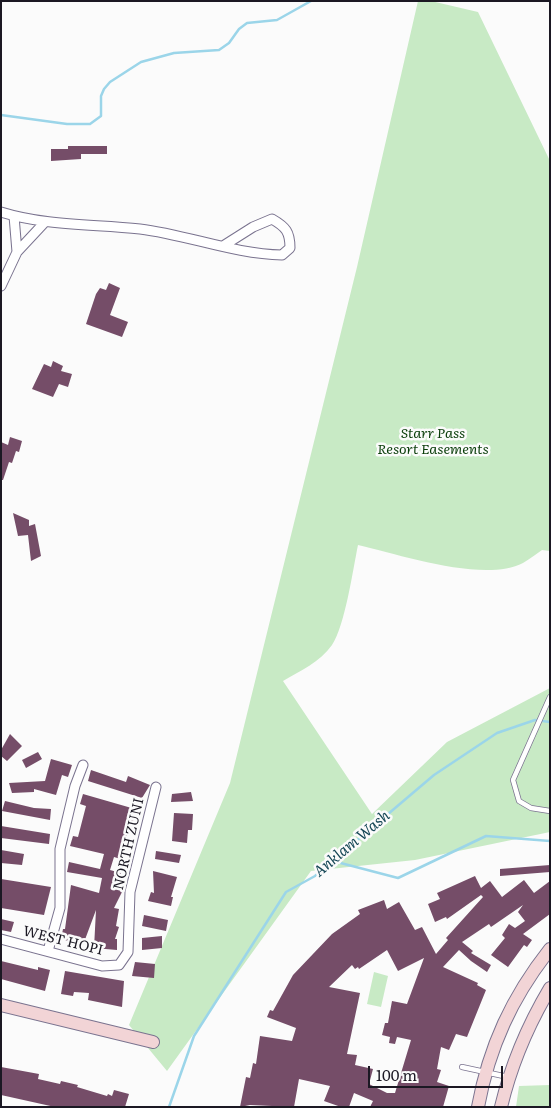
<!DOCTYPE html>
<style>
body{margin:0}
#map{position:relative;width:551px;height:1108px;overflow:hidden;background:#fbfbfb;font-family:Literata,serif}
canvas{display:block}
.frame{position:absolute;inset:0;border:2px solid #1b1823;pointer-events:none}
.scale{position:absolute;left:368px;top:1066px;width:135px;height:22px;box-sizing:border-box;border:2px solid #1b1823;border-top:0;padding-left:6px;font-size:15px;line-height:18px;white-space:nowrap;color:#1b1823;-webkit-text-stroke:4px #fbfbfb;paint-order:stroke}
</style>
<div id="map">
<canvas width="551" height="1108"></canvas>
<div class="frame"></div>
<div class="scale">100 m</div>
</div>
<script>
const ctx = document.querySelector('canvas').getContext('2d');
ctx.lineJoin = 'round';
function fill(path, color) {
  ctx.fillStyle = color;
  ctx.fill(path, 'evenodd');
}
function stroke(path, color, width, dash) {
  ctx.strokeStyle = color;
  ctx.lineWidth = width;
  ctx.lineCap = dash ? 'butt' : 'round';
  ctx.setLineDash(dash || []);
  ctx.stroke(path);
}
function label(font, color, halo, rows, align = 'center') {
  ctx.font = font + ' Literata,serif';
  ctx.lineWidth = 5;
  ctx.setLineDash([]);
  ctx.textBaseline = 'middle';
  ctx.strokeStyle = halo;
  ctx.fillStyle = color;
  for (const [text, x, y, turn = 0] of rows) {
    ctx.save();
    ctx.translate(x, y);
    ctx.rotate((+turn || 0) * Math.PI / 180);
    ctx.textAlign = isNaN(turn) ? turn : align;
    if (halo) ctx.strokeText(text, 0, 0);
    ctx.fillText(text, 0, 0);
    ctx.restore();
  }
}
const green = new Path2D(`
 M418,1H431L478,12L550,161V551L542,550C536,554 530,559 523,563C484,583 401,555 358,545C353,569 345,626 332,645C320,662 300,671 283,681L372,814L447,742L550,688V832L415,860L311,871L167,1071L129,1025L230,783L357,267Z
 M374,972L388,976L381,1007L367,1004Z
 M550,1085V1107H516L519,1086Z`);
const stream = new Path2D(`
 M1,115L67,124H90L101,116V96L104,89L110,82L141,62L174,53L219,50L229,43L239,29L247,23L277,20L311,1
 M333,861L398,878L486,836L550,841
 M169,1107L194,1036L286,892L315,876L434,775L497,733L535,720L550,722`);
const building = new Path2D(`
 M68,146H107V154H81V159L51,161V149H68Z
 M109,283L120,288L110,315L128,322L122,337L86,324L96,294L100,288L106,290Z
 M53,361L63,366L61,371L72,374L68,387L59,384L53,397L32,389L44,364L51,367Z
 M10,437L22,441L19,452L16,451L12,463L9,462L3,480H1V442L8,445Z
 M13,513L29,520V526L35,524L41,556L31,561L28,535L18,536Z
 M10,734L22,746L7,761L1,756V750Z
 M38,752L42,759L26,768L22,760Z
 M51,759L72,765L68,777L62,775L56,795L34,789V792L12,793L9,783L45,781Z
 M91,770L126,782L128,776L150,785L142,798L88,781Z
 M191,792L193,801L171,802L172,794Z
 M83,794L135,809L137,812L121,849L127,851L124,860L114,857L110,870L121,873L116,888L123,890L114,908L119,909L116,926L119,927L115,939H117V950L94,948L96,910L83,945L61,939L63,929H65L71,885L99,893L102,878L67,872L69,862L100,869L104,854L70,846L73,836L78,837L86,806L80,804Z
 M5,801L34,808L51,809L50,820L2,811Z
 M174,813L193,814L192,830H188L187,843L172,841Z
 M1,826L50,834L49,844L1,838Z
 M1,850L24,854L22,865L1,863Z
 M156,851L181,855L179,863L155,859Z
 M550,865V872L500,876V869Z
 M153,871L177,877L171,897H173L171,906L148,901L151,892L154,893Z
 M475,876L481,888L490,881L502,897L524,880L534,893L550,881V914L523,934L532,940L527,947L524,945L508,967L491,955L505,938L502,935L509,924L515,928L525,921L518,912L523,905L491,927L489,924L462,942L473,951L471,953L491,965L487,972L471,961L459,950L443,967L478,983L477,985L486,990L467,1037L456,1034L449,1050L441,1047L437,1069L441,1070L437,1082L449,1086L443,1107H370L373,1101L354,1093L349,1107H341L324,1101L330,1086L299,1079L294,1107L250,1105L240,1107L246,1077L250,1078L253,1063L256,1064L260,1036L292,1041L296,1028L267,1017L270,1010L273,1011L293,975L332,934L360,914L358,910L384,900L387,909L399,902L415,930L422,927L436,954L448,940L446,938L483,897L481,895L447,919L446,917L435,922L428,904L440,899L437,893ZM387,950L398,971L424,958L407,1004L392,1001L388,1023H385L382,1035L390,1037L389,1043L395,1044L397,1037L411,1040L395,1093H387L369,1084L373,1069L355,1065L357,1055L347,1054L360,993L329,987L352,965L355,969L358,967L359,969Z
 M1,879L51,887L44,915L1,908Z
 M144,915L168,920L166,931L142,926Z
 M1,919L14,922L11,932L1,930Z
 M162,936V948L142,950V938Z
 M1,961L38,970V967L50,970L45,991L1,979Z
 M135,962L155,964L154,978L132,976Z
 M65,971L124,981L122,1007L88,1000L89,993L74,992L73,996L61,994Z
 M1,1067L39,1074L38,1079L60,1084L61,1081L78,1085L77,1087L107,1096L108,1094L112,1096L114,1090L129,1094L125,1107H55L1,1095Z`);
const lane = new Path2D(`
 M550,697L513,780L519,801L531,808L550,811
 M462,1067L508,1077`);
const street = new Path2D(`
 M1,212C46,226 94,224 140,229C188,235 234,254 282,255L290,248C290,232 286,227 272,219L253,227L223,246
 M17,252L45,222
 M1,286L17,252L14,216
 M1,939L102,966L119,965L128,952L130,892L156,787
 M48,951L60,908V849L75,786L83,765`);
const secondary = new Path2D(`
 M1,1005L153,1042
 M478,1107C489,1047 512,997 550,949
 M501,1107C511,1065 528,1025 550,988`);
const parkNames = [
 ["Starr Pass",433,434],
 ["Resort Easements",433,450]
];
const streetNames = [
 ["NORTH ZUNI",129,844,-77],
 ["WEST HOPI",63,941,14]
];
const waterNames = [
 ["Anklam Wash",352,844,-40]
];
fill(green, '#c8eac5');
stroke(stream, '#9bd5e9', 2.5);
fill(building, '#754d68');
stroke(lane, '#7a738f', 6);
stroke(street, '#7a738f', 11);
stroke(secondary, '#7a738f', 14);
stroke(lane, '#fff', 4.5);
stroke(street, '#fff', 9);
stroke(secondary, '#f2d4d6', 12);
label('italic 14px', '#093d09', '#fbfbfb', parkNames);
label('14px', '#1b1823', '#fbfbfb', streetNames);
label('italic 15px', '#164756', '#fbfbfb', waterNames);
</script>
